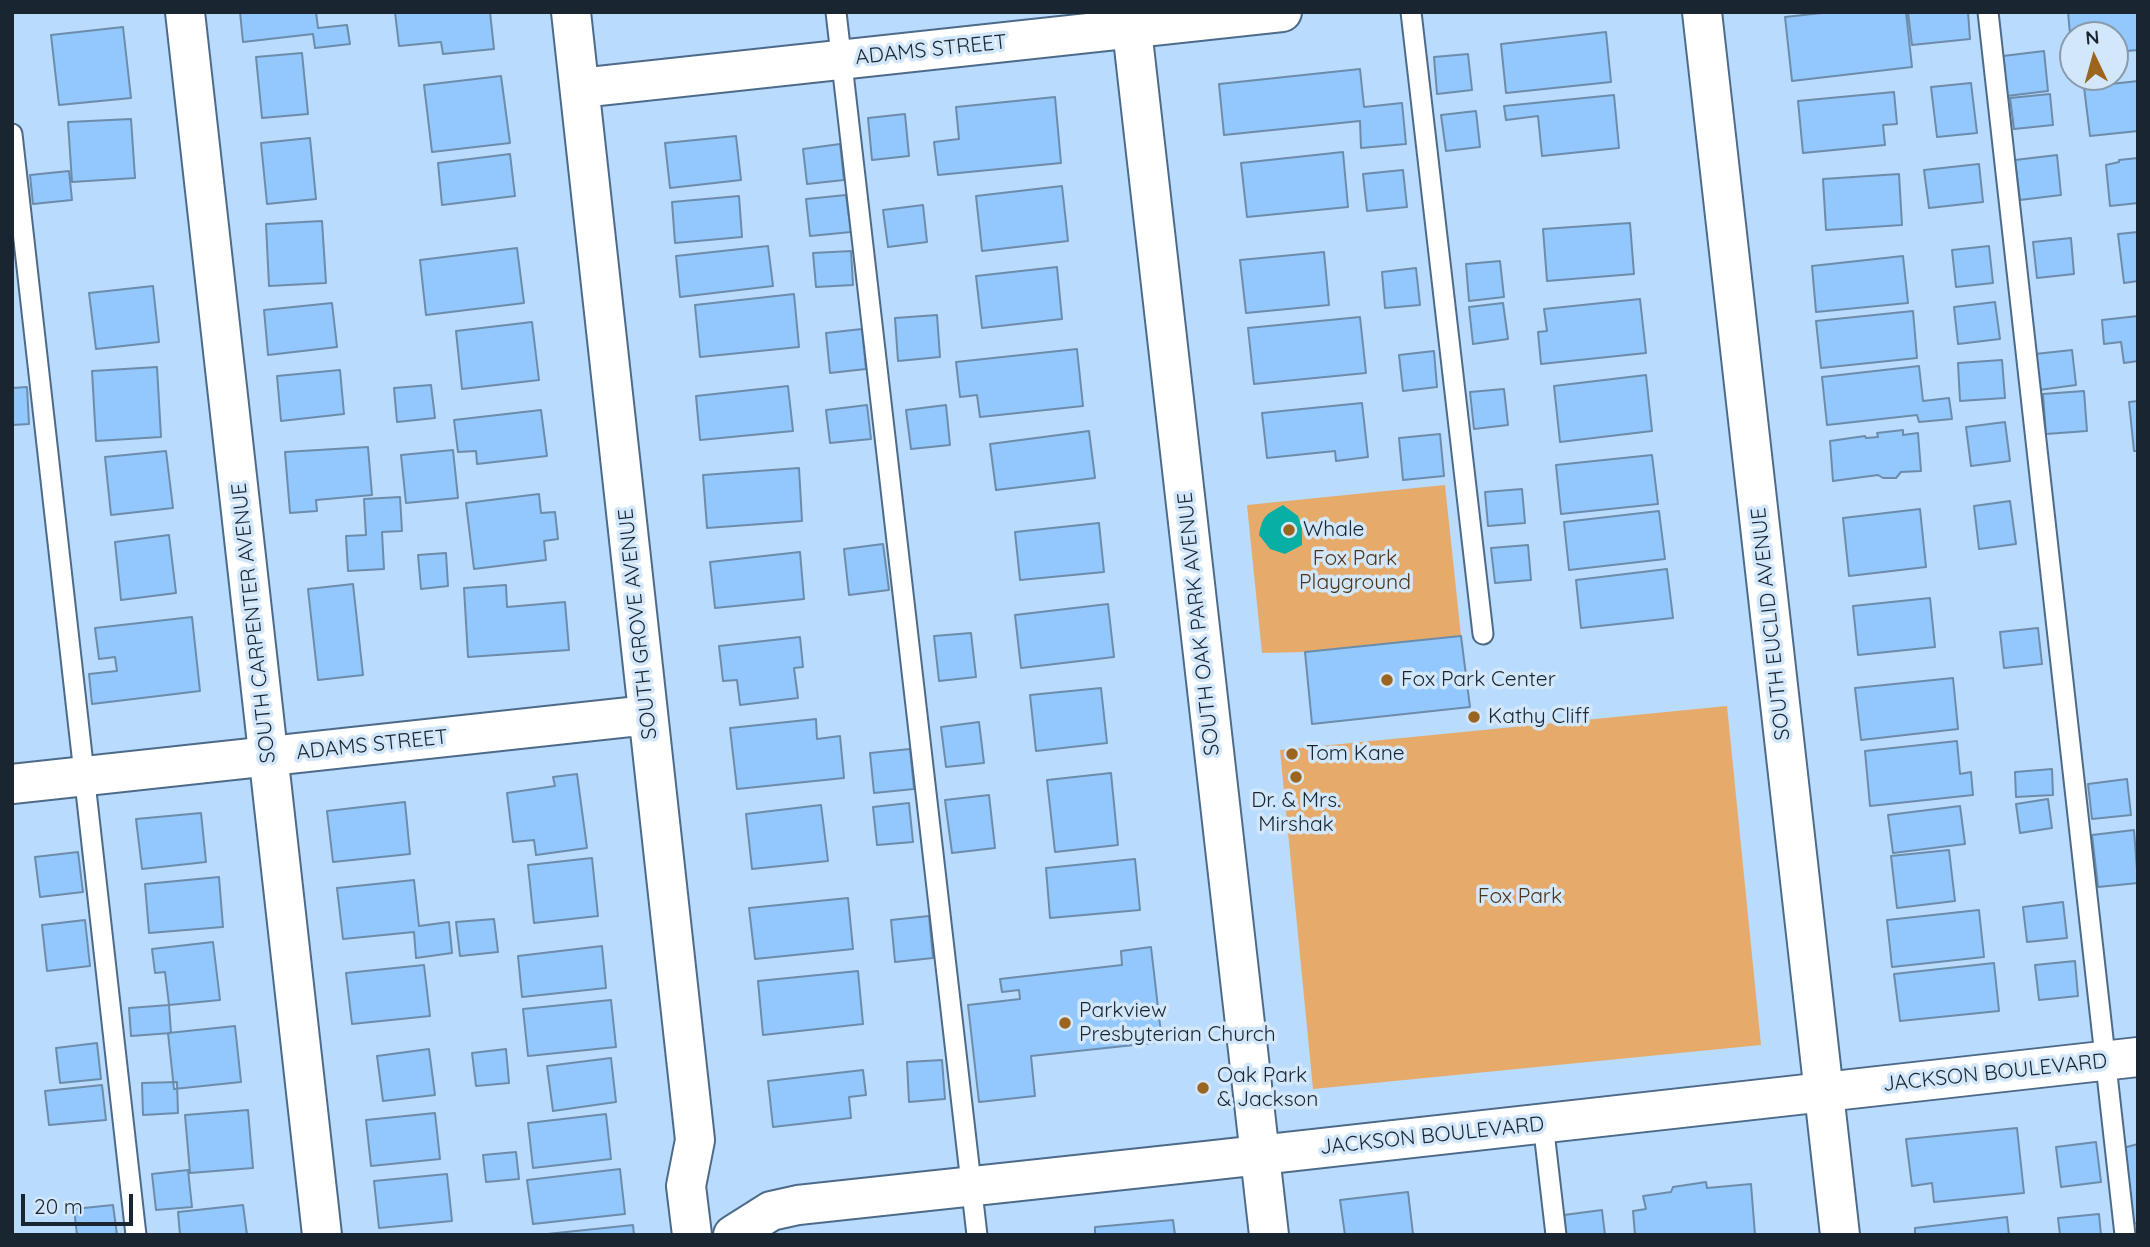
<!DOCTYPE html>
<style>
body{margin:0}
#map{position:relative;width:2150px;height:1247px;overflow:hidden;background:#b9dbfd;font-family:Quicksand,sans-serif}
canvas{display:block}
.frame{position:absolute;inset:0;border:14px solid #192632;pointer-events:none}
.north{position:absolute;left:2059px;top:21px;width:70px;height:70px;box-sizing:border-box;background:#d3e7fb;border:2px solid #899aab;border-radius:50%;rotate:355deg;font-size:19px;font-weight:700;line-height:28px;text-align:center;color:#192632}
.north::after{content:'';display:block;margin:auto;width:24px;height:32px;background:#9b651f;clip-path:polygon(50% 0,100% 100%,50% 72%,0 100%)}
.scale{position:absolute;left:21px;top:1194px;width:112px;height:32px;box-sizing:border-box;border:4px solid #192632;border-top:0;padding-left:9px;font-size:21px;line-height:24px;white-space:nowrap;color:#192632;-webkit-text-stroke:5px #d3e7fb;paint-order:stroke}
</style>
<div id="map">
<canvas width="2150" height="1247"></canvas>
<div class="frame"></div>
<div class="north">N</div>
<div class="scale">20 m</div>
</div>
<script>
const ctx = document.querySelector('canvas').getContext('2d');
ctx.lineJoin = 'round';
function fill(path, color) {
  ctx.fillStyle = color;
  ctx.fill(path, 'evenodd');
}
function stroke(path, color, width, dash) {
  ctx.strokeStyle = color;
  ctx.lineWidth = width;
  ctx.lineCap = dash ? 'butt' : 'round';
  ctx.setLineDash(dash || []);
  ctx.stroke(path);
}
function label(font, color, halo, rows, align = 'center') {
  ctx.font = font + ' Quicksand,sans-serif';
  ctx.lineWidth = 7;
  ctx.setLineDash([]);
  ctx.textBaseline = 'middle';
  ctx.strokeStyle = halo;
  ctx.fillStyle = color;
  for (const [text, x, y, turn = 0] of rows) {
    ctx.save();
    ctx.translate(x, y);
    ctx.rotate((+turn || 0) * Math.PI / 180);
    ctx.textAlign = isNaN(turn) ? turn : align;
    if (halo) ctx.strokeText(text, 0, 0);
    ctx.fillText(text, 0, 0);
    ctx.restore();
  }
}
const green = new Path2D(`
 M1445,485L1461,636L1305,652L1262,653L1247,505Z
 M1727,706L1761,1045L1313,1089L1280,750Z`);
const water = new Path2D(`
 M1283,505L1298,516L1302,528V545L1285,554L1270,549L1259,535C1263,514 1266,515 1283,505Z`);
const building = new Path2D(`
 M240,12H316L318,28L347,25L350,44L315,48L313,34L243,42Z
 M395,12H490L494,49L443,54L441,42L399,46Z
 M1831,12H1906L1912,67L1792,81L1785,17Z
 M1908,12H1968L1970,39L1912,45Z
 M2068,12H2138V50L2115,52V35H2073L2072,56Z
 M123,27L131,98L59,105L51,35Z
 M1606,32L1611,82L1506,93L1501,44Z
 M2044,51L2048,91L2007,96L2003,56Z
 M302,53L308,114L262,118L256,57Z
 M1468,54L1472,90L1437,94L1434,57Z
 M1360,69L1364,107L1402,103L1406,144L1361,148L1360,121L1224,135L1219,84Z
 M501,76L510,143L432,152L424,85Z
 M2138,81V131L2090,136L2084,87Z
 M1971,83L1977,133L1937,137L1931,87Z
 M1894,92L1897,124L1883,125L1885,145L1803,153L1798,101Z
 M2050,94L2053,125L2014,129L2010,98Z
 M1614,95L1619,148L1542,156L1538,116L1506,120L1504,106Z
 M1055,97L1061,163L938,175L934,142L959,139L956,107Z
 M1476,111L1480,147L1446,151L1441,115Z
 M905,114L909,156L872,160L868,118Z
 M131,119L135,178L72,182L68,122Z
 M736,136L741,180L670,188L665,143Z
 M310,138L316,199L267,204L261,143Z
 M840,144L844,180L807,184L803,149Z
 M1343,152L1348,207L1247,217L1241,163Z
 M510,154L515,196L442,205L438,163Z
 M2057,155L2061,195L2020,200L2015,160Z
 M2138,158V203L2110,206L2106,165L2119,162V160Z
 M1979,164L1983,202L1929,208L1924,170Z
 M1403,170L1407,207L1367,211L1363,174Z
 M69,171L72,200L33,204L30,175Z
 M1899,174L1902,225L1826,230L1823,179Z
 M1062,186L1068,241L982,251L976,196Z
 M846,195L851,232L810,236L806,199Z
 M739,196L742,237L675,243L672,202Z
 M923,205L927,242L888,247L883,210Z
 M322,221L326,283L269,286L266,224Z
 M1630,223L1634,274L1547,281L1543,229Z
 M2138,232V281L2124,283L2118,234Z
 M2071,238L2074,274L2037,278L2033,242Z
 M768,246L773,286L680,297L676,256Z
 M1989,246L1993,283L1956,287L1952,250Z
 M517,248L524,303L426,315L420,260Z
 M851,251L853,285L816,287L813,253Z
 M1324,252L1329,305L1246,313L1240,260Z
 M1903,256L1908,303L1816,312L1812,266Z
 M1500,261L1504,297L1469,301L1466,264Z
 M1057,267L1062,319L982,328L976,276Z
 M1416,268L1420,305L1385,308L1382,272Z
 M153,286L159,342L96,349L89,293Z
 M794,294L799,347L700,357L695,305Z
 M1640,299L1646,353L1541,364L1538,332L1547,331L1544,309Z
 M1995,302L2000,339L1958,344L1954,307Z
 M332,303L337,347L268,355L264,310Z
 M1503,303L1508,339L1473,344L1469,307Z
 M1913,311L1917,358L1821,368L1816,321Z
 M937,315L940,357L898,361L895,318Z
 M2138,316V361L2124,363L2121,342L2104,344L2102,320Z
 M1360,317L1366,373L1254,384L1248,328Z
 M532,322L539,380L462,389L456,331Z
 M862,329L866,369L830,373L826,333Z
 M1077,349L1083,406L980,417L977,395L960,397L956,362Z
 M2072,350L2076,385L2039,390L2035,354Z
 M1434,351L1437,387L1403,391L1399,355Z
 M2002,360L2005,398L1960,401L1958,363Z
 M1919,366L1923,401L1949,398L1952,419L1919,422L1917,415L1827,425L1822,377Z
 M157,367L161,437L96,441L92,371Z
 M340,370L344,414L281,421L277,376Z
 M1646,375L1652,431L1560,442L1554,386Z
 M431,385L435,418L397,422L394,388Z
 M788,386L793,431L700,440L696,396Z
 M27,387L29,424L12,425V388Z
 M1504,389L1508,425L1474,429L1470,392Z
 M2084,391L2087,431L2046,434L2043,394Z
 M2138,401V451H2134L2129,402Z
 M1362,403L1368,457L1336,461L1335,451L1267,458L1262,413Z
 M867,405L871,439L830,443L826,410Z
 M946,405L950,445L911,449L906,410Z
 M541,410L547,456L477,464L476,451L458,452L454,420Z
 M2005,422L2010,461L1971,466L1966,427Z
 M1903,430V435L1918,433L1921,471L1901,472L1896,478H1883L1878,475L1833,481L1830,441L1865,436L1866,438L1878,437L1877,433Z
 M1089,431L1095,478L996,490L990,444Z
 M1440,434L1444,476L1403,480L1399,438Z
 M368,447L372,495L316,500L317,511L290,513L285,452Z
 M453,450L458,498L406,503L401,455Z
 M166,451L173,508L111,515L105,457Z
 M1652,455L1658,504L1561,514L1556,465Z
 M799,468L802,521L707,528L703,475Z
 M1522,489L1525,523L1488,526L1485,492Z
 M539,494L541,513L555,512L558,539L544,541L546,560L474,569L466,503Z
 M400,497L402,531L382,532L384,569L348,571L346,536L366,535L364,499Z
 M2010,501L2016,544L1979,549L1974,506Z
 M1920,509L1926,567L1849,576L1843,518Z
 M1659,511L1665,559L1569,570L1564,522Z
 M1099,523L1104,572L1020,580L1015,532Z
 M169,535L176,593L121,600L115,542Z
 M883,544L889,590L849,595L844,549Z
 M1528,545L1531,580L1495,583L1491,548Z
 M800,552L804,599L715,608L710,562Z
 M446,553L448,586L421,589L418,555Z
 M1667,569L1673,618L1581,628L1576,580Z
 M353,584L363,675L318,680L308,589Z
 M506,585L507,607L565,602L569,650L468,657L464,588Z
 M1930,598L1935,647L1858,655L1853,606Z
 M1108,604L1114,657L1021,668L1015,615Z
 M192,617L200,691L92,704L89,674L117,671L115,657L99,659L95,628Z
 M2038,628L2042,664L2004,668L2000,632Z
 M971,633L976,677L939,681L934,636Z
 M1461,636L1470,707L1312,724L1305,652Z
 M800,637L803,667L794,668L798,698L740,705L737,680L723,681L719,646Z
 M1953,678L1958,729L1861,740L1855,688Z
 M1101,688L1107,743L1036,751L1030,695Z
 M816,719L817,739L840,736L844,778L737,789L730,728Z
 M979,722L984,763L946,767L941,727Z
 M1957,741L1960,774L1971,772L1973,795L1870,806L1865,751Z
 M910,749L914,789L874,793L870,753Z
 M2052,769L2053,795L2016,797L2015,772Z
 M1111,773L1118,845L1055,852L1047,780Z
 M577,774L587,848L536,855L534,840L513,842L507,793L555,786L553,777Z
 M2127,779L2131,815L2092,819L2088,784Z
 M989,795L995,848L952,853L945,800Z
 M2048,799L2052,828L2020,833L2016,804Z
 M405,802L410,854L333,862L327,811Z
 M909,803L913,842L877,845L873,807Z
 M821,805L828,861L752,869L746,814Z
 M1960,806L1965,844L1893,853L1888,815Z
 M201,813L206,862L142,869L136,819Z
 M2134,830L2138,883L2098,887L2092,835Z
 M1949,850L1955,901L1897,908L1891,856Z
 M78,852L83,892L40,897L35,857Z
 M592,858L598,916L534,923L528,865Z
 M1135,859L1140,910L1050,918L1046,868Z
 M219,877L223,927L149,933L145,884Z
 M414,880L419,926L449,922L452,953L416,958L414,932L343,939L337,888Z
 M848,898L853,949L755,959L749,908Z
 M2063,902L2067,938L2027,942L2023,907Z
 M1979,910L1984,957L1892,967L1887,920Z
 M929,916L933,958L895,962L891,920Z
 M494,919L498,952L460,956L456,922Z
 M85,920L90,966L47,971L42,925Z
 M213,942L220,1000L169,1005L165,972L155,973L152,949Z
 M602,946L606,988L522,997L518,956Z
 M1151,947L1162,1042L1031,1056L1035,1096L979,1102L968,1005L1020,999L1019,990L1002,992L1000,979L1122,965L1121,951Z
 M2075,961L2078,996L2039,1000L2035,965Z
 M1994,963L1999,1011L1900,1021L1894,974Z
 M424,965L430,1016L352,1024L346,973Z
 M858,971L863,1024L763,1035L758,981Z
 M611,1000L616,1047L528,1056L523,1009Z
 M169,1005L171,1033L131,1036L129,1008Z
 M235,1026L241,1082L174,1089L168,1033Z
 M97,1043L101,1079L60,1083L56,1048Z
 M429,1049L435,1095L383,1101L377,1056Z
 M506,1049L509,1083L476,1086L472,1053Z
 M611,1058L616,1102L553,1111L547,1066Z
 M942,1060L945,1099L909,1102L907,1062Z
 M863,1070L866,1095L849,1097L851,1118L773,1127L768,1081Z
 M177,1082L178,1113L143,1115L142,1083Z
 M102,1085L106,1120L49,1125L45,1091Z
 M248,1110L253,1168L190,1173L185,1115Z
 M435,1113L440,1159L371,1166L366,1120Z
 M606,1114L611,1159L533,1168L528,1123Z
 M2017,1128L2024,1193L1934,1202L1932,1183L1912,1186L1906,1139Z
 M2096,1142L2101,1182L2061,1187L2056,1147Z
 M2138,1144V1223L2132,1224L2123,1148Z
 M516,1152L519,1179L486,1182L483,1155Z
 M620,1169L625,1214L533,1224L527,1180Z
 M188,1170L192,1207L156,1210L152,1174Z
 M447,1174L452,1221L379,1228L374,1181Z
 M1706,1182L1707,1188L1751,1184L1755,1235H1635L1633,1211L1646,1209L1643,1196L1671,1192L1673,1187Z
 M1408,1192L1413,1234L1345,1235L1340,1200Z
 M113,1205L117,1235H77L74,1209Z
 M243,1205L247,1235H180L178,1212Z
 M1602,1210L1605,1235H1566L1564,1215Z
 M2099,1214L2101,1235H2060L2058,1218Z
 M2007,1217L2009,1235H1915V1228Z
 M1173,1220L1175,1235H1095V1227Z
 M633,1225L634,1235L547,1234Z`);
const lane = new Path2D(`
 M836,12L977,1235
 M1411,12L1483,634
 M1988,12L2125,1235
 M12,134L136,1235
 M1543,1123L1556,1235`);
const street = new Path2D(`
 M185,12L322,1235
 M571,12L695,1140L686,1186L692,1235
 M1702,12L1840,1235
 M580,88L1282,12
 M12,784L648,715`);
const secondary = new Path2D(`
 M1130,12L1269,1235
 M733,1235L771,1211L798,1205L1206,1161L2138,1057`);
const markers = [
 [1289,530,7,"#9b651f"],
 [1387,680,7,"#9b651f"],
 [1474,717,7,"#9b651f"],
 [1292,754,7,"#9b651f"],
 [1296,777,7,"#9b651f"],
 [1065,1023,7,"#9b651f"],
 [1203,1088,7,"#9b651f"]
];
const streetNames = [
 ["ADAMS STREET",931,50,-6],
 ["SOUTH CARPENTER AVENUE",254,623,-96],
 ["SOUTH GROVE AVENUE",638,624,-96],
 ["SOUTH OAK PARK AVENUE",1199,624,-96],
 ["SOUTH EUCLID AVENUE",1771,624,-96],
 ["ADAMS STREET",372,745,-6],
 ["JACKSON BOULEVARD",1995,1073,-6],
 ["JACKSON BOULEVARD",1432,1136,-6]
];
const poiNames = [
 ["Whale",1303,530],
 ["Fox Park Center",1401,680],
 ["Kathy Cliff",1488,717],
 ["Tom Kane",1306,754],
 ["Dr. & Mrs.",1296,801,"center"],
 ["Mirshak",1296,825,"center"],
 ["Parkview",1079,1011],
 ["Presbyterian Church",1079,1035],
 ["Oak Park",1217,1076],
 ["& Jackson",1217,1100]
];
const parkNames = [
 ["Fox Park",1355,559],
 ["Playground",1355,583],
 ["Fox Park",1520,897]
];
fill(green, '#e6ab6a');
fill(water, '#08afa5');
fill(building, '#92c8fd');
stroke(building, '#6c8caa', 2);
stroke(lane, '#4d6b88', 23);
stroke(street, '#4d6b88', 42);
stroke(secondary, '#4d6b88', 42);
stroke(lane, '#fff', 19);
stroke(street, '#fff', 38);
stroke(secondary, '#fff', 38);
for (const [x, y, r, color] of markers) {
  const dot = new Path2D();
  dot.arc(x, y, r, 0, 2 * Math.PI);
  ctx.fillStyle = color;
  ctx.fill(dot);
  stroke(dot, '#d3e7fb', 2.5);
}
label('21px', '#192632', '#d3e7fb', streetNames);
label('21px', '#192632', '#d3e7fb', poiNames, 'left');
label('21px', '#4f3415', '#d3e7fb', parkNames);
</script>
